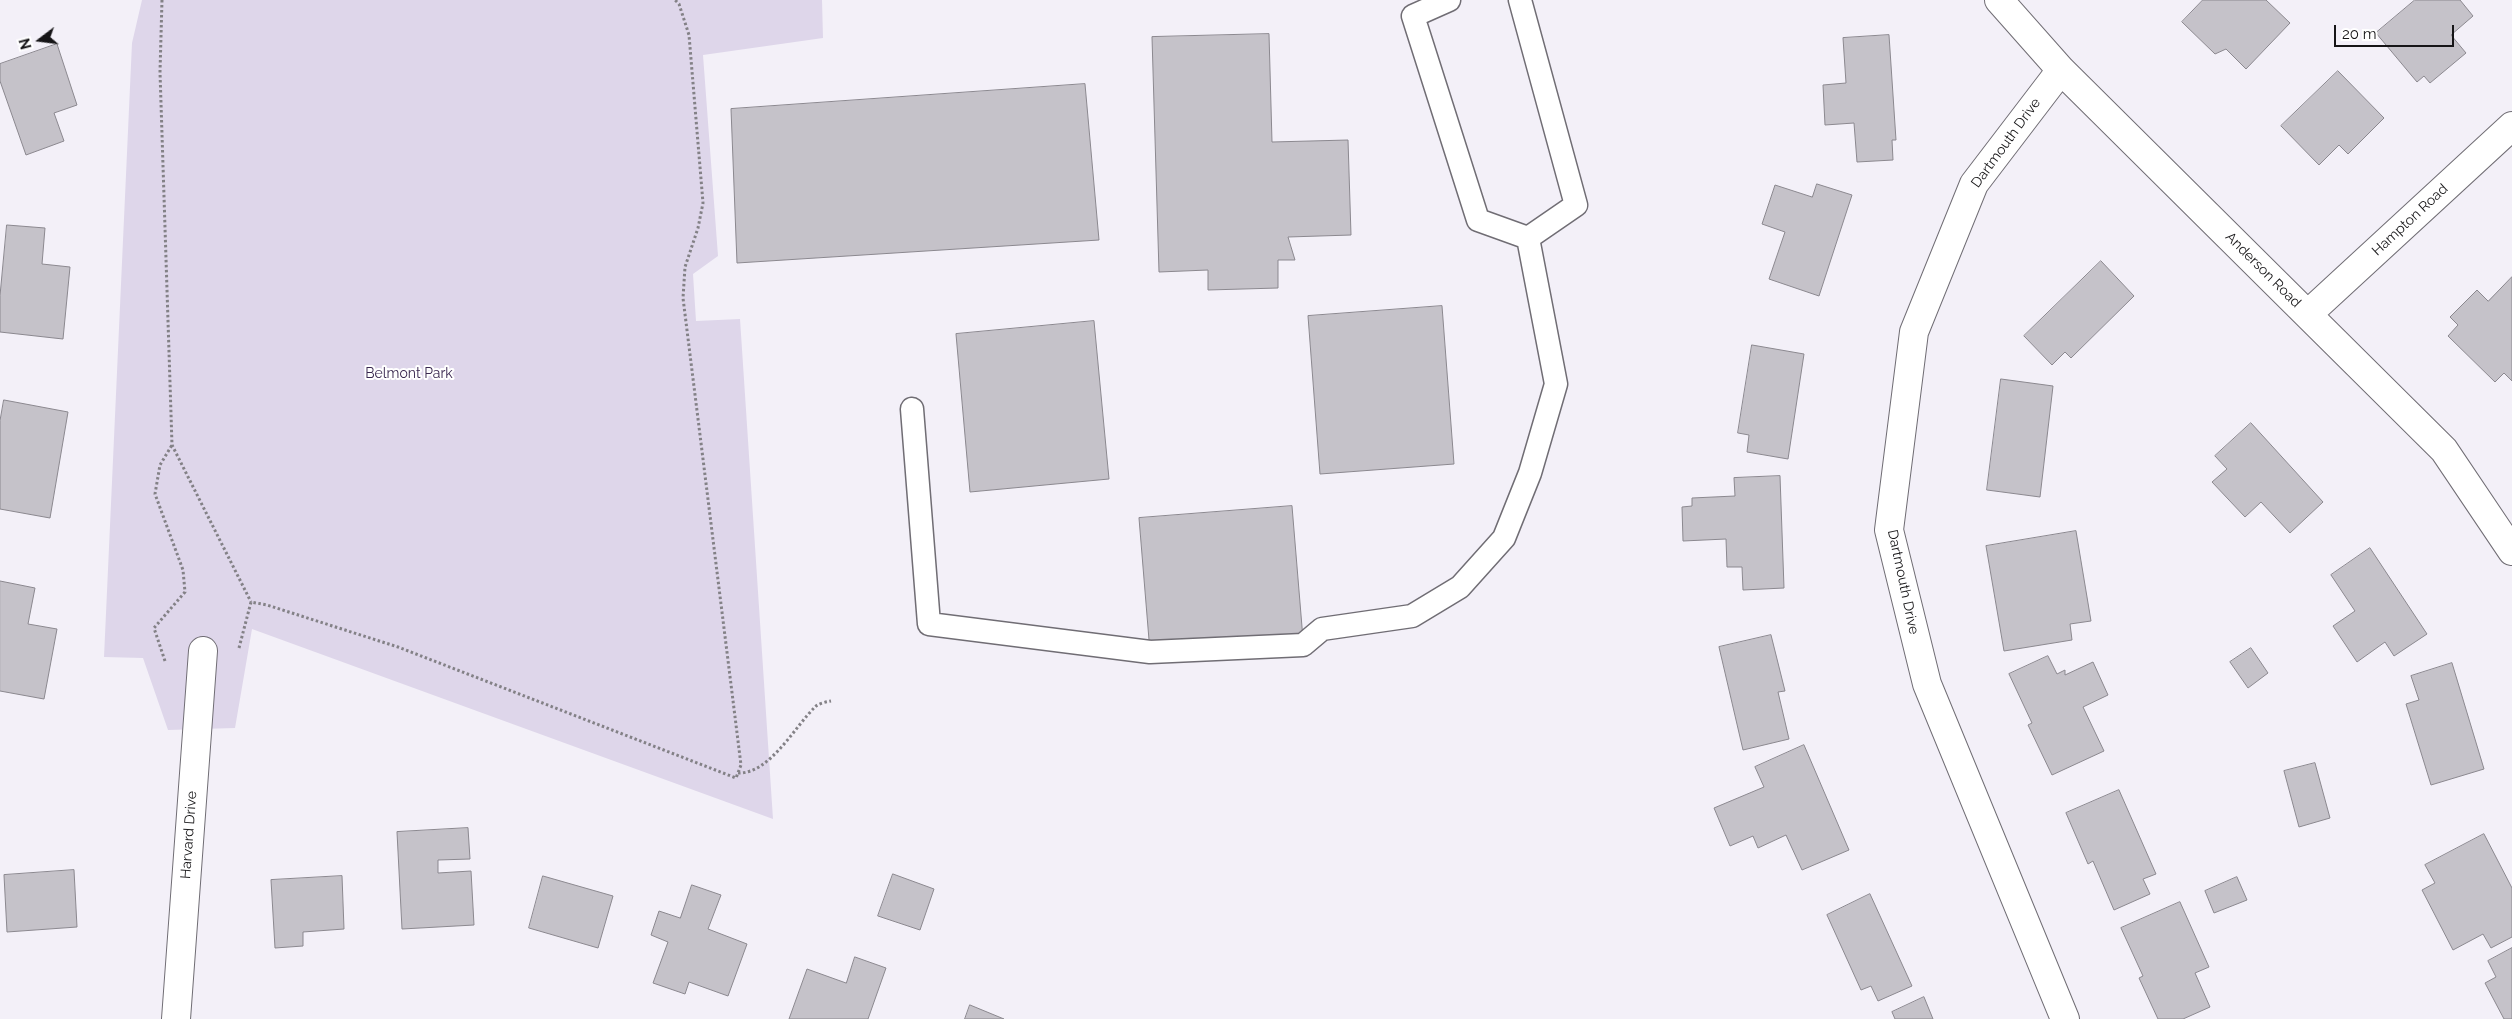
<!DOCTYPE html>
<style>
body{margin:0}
#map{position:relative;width:2512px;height:1019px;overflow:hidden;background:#f3f0f8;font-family:Raleway,sans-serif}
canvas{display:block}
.north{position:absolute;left:15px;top:15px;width:50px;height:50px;-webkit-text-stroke:4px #fff;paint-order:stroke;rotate:255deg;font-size:14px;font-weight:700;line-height:20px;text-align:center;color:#161517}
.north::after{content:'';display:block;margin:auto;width:18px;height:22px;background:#161517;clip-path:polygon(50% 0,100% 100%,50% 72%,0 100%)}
.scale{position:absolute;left:2334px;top:25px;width:120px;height:22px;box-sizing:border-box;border:2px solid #161517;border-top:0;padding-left:6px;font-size:15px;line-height:18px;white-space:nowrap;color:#161517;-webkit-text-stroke:4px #fff;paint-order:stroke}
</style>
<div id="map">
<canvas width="2512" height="1019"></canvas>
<div class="north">N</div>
<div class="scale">20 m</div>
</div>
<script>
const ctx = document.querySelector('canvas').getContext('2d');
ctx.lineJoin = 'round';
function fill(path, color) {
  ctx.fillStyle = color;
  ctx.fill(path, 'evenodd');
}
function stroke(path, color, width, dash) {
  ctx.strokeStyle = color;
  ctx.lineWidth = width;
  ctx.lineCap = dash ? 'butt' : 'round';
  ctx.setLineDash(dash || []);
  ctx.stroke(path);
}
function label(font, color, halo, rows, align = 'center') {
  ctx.font = font + ' Raleway,sans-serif';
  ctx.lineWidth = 4;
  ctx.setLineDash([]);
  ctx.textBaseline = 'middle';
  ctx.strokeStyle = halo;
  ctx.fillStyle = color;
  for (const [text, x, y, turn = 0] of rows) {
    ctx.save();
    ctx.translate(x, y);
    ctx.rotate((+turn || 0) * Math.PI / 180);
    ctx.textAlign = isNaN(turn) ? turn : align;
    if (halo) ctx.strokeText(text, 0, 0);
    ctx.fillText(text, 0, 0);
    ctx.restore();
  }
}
const green = new Path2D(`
 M142,0H822L823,38L703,55L718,256L693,274L696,321L740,319L773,819L252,629L235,728L168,730L143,658L104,657L132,43Z`);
const building = new Path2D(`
 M2203,0H2266L2290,23L2246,69L2226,49L2215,54L2182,22Z
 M2415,0H2460L2473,16L2451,35L2466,53L2430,83L2424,76L2417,82L2376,33Z
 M1269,34L1272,142L1348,140L1351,235L1288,237L1295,260H1278V288L1208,290V270L1159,272L1152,37Z
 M1889,35L1896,140H1892L1893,160L1857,162L1854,123L1825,125L1823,85L1846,83L1843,38Z
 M57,44L77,105L54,113L64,141L26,155L0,81V64Z
 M2338,71L2384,118L2348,154L2339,145L2319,165L2281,126Z
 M1085,84L1099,240L737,263L731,109Z
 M1817,184L1852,195L1819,296L1769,279L1785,232L1762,224L1775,185L1812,197Z
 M7,225L45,228L42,264L70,267L63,339L0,332V296Z
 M2101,261L2134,296L2071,358L2065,352L2052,365L2024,336Z
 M2512,277V381L2504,373L2495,382L2448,336L2458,325L2450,317L2477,290L2488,301Z
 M1442,306L1454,464L1320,474L1308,316Z
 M1094,321L1109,479L970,492L956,334Z
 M1752,345L1804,354L1788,459L1747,452L1749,435L1738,433Z
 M2001,379L2053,386L2040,497L1987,490Z
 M4,400L68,412L50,518L0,509V421Z
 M2251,423L2323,502L2290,533L2261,502L2245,517L2212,482L2227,469L2215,456Z
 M1780,476L1784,588L1743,590L1742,567H1727L1726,539L1683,541L1682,507L1692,506V498L1735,496L1734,478Z
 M1292,506L1303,639L1150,652L1139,518Z
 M2076,531L2091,621L2070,624L2072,640L2004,651L1986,546Z
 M2370,548L2427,634L2394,656L2385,642L2357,662L2333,626L2355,611L2331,575Z
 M0,581L35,588L28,624L57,629L44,699L0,691Z
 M1771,635L1785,691L1778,692L1789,739L1743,750L1719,647Z
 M2251,648L2268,673L2248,688L2230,662Z
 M2048,656L2057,674L2065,670V675L2093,662L2108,695L2083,707L2104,751L2052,775L2028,725L2032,723L2009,674Z
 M2452,663L2484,769L2431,785L2406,704L2419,700L2411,676Z
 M1804,745L1849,850L1802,870L1786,835L1758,848L1753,836L1730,846L1714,808L1764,787L1755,767Z
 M2315,763L2330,818L2299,827L2284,771Z
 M2119,790L2156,874L2143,879L2150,894L2114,910L2093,861L2088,864L2066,813Z
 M468,828L470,859L438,860V873L471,871L474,925L402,929L397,832Z
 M2484,834L2512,888V937L2491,948L2483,934L2453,950L2422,890L2435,883L2425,865Z
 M74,870L77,927L7,932L4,875Z
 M893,874L934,889L920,930L878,916Z
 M342,876L344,929L303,932V946L275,948L271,880Z
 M543,876L613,896L598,948L529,928Z
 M2237,877L2247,900L2214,913L2205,891Z
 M692,885L721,895L708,929L747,944L728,996L689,982L685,994L653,983L668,942L651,935L659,911L680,918Z
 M1870,894L1912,986L1878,1001L1871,986L1861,990L1827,915Z
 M2180,902L2209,967L2195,973L2210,1007L2183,1019H2158L2139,978L2143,976L2121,928Z
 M2512,948V1019H2504L2485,983L2496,977L2488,961Z
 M855,957L886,968L868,1019H789L807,969L846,983Z
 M1924,997L1933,1019H1895L1892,1012Z
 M970,1005L1004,1019H965Z`);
const path = new Path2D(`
 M162,0L160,72L172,445L251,602
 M239,648L251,602L267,605L398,647L736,778L741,765L683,298L685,267L698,228L703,203L689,35L679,4L675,0
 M165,661L154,628L185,592L183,570L155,494L160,465L172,445
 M738,773C770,774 795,726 816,706C820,703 826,702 831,701`);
const service = new Path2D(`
 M1449,0L1413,16L1478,220L1528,238
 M1520,0L1576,205L1528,238
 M912,409L929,624L1150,652L1303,645L1322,629L1412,616L1460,587L1504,538L1530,473L1556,384L1528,238`);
const minor = new Path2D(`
 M1999,0L2061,70L2444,450L2512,551
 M2061,70L1974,184L1914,332L1889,530L1927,684L2065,1019
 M2308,314L2512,126
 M176,1019L203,651`);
const streetNames = [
 ["Dartmouth Drive",2006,143,-54],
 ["Hampton Road",2410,220,-43],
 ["Anderson Road",2263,270,45],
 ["Dartmouth Drive",1903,582,78],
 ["Harvard Drive",189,835,-86]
];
const parkNames = [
 ["Belmont Park",409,374]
];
fill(green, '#ded6ea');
fill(building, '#c5c2c9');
stroke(building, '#8b888f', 1);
stroke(service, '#706d74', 25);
stroke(minor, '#706d74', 30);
stroke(path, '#838186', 3, [2.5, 2.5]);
stroke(service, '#fff', 22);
stroke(minor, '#fff', 28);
label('14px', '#161517', '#fff', streetNames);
label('14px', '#38264e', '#fff', parkNames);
</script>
